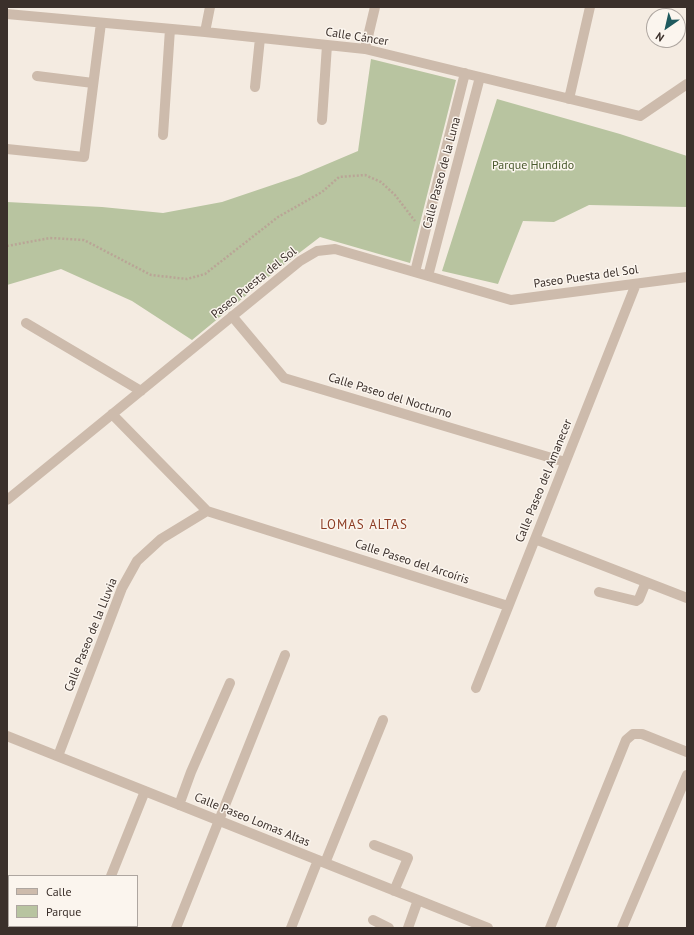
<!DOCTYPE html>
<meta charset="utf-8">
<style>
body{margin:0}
#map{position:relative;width:694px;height:935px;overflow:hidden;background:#f4ebe1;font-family:"PT Sans",sans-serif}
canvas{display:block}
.frame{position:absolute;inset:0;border:8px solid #3b302b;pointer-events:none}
.legend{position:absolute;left:8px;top:875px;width:130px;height:52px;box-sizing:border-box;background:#fbf5ee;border:1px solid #aea6a0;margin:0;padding:5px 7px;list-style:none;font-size:12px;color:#3b302b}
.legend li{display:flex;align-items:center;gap:8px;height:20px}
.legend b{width:20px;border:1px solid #aea6a0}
.north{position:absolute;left:646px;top:8px;width:40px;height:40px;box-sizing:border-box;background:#fbf5ee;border:1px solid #aea6a0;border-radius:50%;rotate:214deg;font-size:11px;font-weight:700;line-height:16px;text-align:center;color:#3b302b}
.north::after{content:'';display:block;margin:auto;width:14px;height:18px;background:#1f5a5e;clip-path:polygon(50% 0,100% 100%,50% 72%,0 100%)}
</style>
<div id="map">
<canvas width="694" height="935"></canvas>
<div class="frame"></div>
<ul class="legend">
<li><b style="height:5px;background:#cdbbac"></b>Calle</li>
<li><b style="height:11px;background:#b8c4a0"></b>Parque</li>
</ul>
<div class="north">N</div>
</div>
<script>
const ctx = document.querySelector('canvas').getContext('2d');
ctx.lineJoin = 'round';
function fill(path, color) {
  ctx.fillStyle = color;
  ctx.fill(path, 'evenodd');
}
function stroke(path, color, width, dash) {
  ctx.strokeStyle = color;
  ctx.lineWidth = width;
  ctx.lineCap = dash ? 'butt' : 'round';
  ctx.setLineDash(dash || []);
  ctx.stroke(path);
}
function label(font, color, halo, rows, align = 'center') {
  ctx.font = font + ' "PT Sans",sans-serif';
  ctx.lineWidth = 3;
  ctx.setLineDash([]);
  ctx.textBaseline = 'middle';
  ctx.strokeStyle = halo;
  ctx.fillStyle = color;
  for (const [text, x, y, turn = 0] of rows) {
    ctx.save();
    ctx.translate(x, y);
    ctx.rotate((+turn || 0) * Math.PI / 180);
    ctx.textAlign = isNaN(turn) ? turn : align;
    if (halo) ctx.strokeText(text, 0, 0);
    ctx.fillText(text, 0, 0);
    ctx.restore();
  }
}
const green = new Path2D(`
 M371,59L456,80L410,263L320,237L277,270L192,340L132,301L61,269L7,285V202L102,207L163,213L222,202L299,176L358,151Z
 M497,99L620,134L687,156V207L589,205L554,222L523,221L498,284L442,271Z`);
const path = new Path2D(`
 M7,246L50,238L84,240L151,275L187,279L205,274L278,217L322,192L339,177L365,175L381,182L395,195L415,221`);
const minor = new Path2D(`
 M7,14L205,32L365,49L640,116L687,84
 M205,32L210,7
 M365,49L375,7
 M37,76L93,83
 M255,87L260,38
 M569,99L590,7
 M322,120L327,45
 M163,135L170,29
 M7,149L84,157L101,23
 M415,272L465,73
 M428,276L480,77
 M232,316L284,378L565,462
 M26,323L141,391
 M112,414L207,511L508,606
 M7,500L300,261L317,251L335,249L511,300L687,277
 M535,539L687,598
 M599,592L636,601L639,599L646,582
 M476,688L636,284
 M7,736L488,928
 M58,756L122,588L137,561L161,539L207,511
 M179,805L191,772L230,683
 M374,845L408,858L394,891
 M325,863L383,720
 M111,876L145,791
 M373,920L389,928
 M91,928L92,926
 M176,928L285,655
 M291,928L318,860
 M408,928L418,900
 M550,928L626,740L633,734H642L687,752
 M622,928L687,775`);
const streetNames = [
 ["Calle Cáncer",357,37,9],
 ["Calle Paseo de la Luna",442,173,-75],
 ["Paseo Puesta del Sol",586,277,-8],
 ["Paseo Puesta del Sol",254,283,-39],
 ["Calle Paseo del Nocturno",390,396,17],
 ["Calle Paseo del Amanecer",544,481,-68],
 ["Calle Paseo del Arcoíris",412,562,18],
 ["Calle Paseo de la Lluvia",91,635,-68],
 ["Calle Paseo Lomas Altas",252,820,22]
];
const parkNames = [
 ["Parque Hundido",533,166]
];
const neighbourhoodNames = [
 ["LOMAS ALTAS",364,525]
];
fill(green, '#b8c4a0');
stroke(path, '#b9a596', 2.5, [2, 2]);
stroke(minor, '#cdbbac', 10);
label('12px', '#3b302b', '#fbf5ee', streetNames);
label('12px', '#4a5a2e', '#fbf5ee', parkNames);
ctx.letterSpacing = '1px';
label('13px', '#8c3b22', '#fbf5ee', neighbourhoodNames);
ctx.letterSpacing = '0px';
</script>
